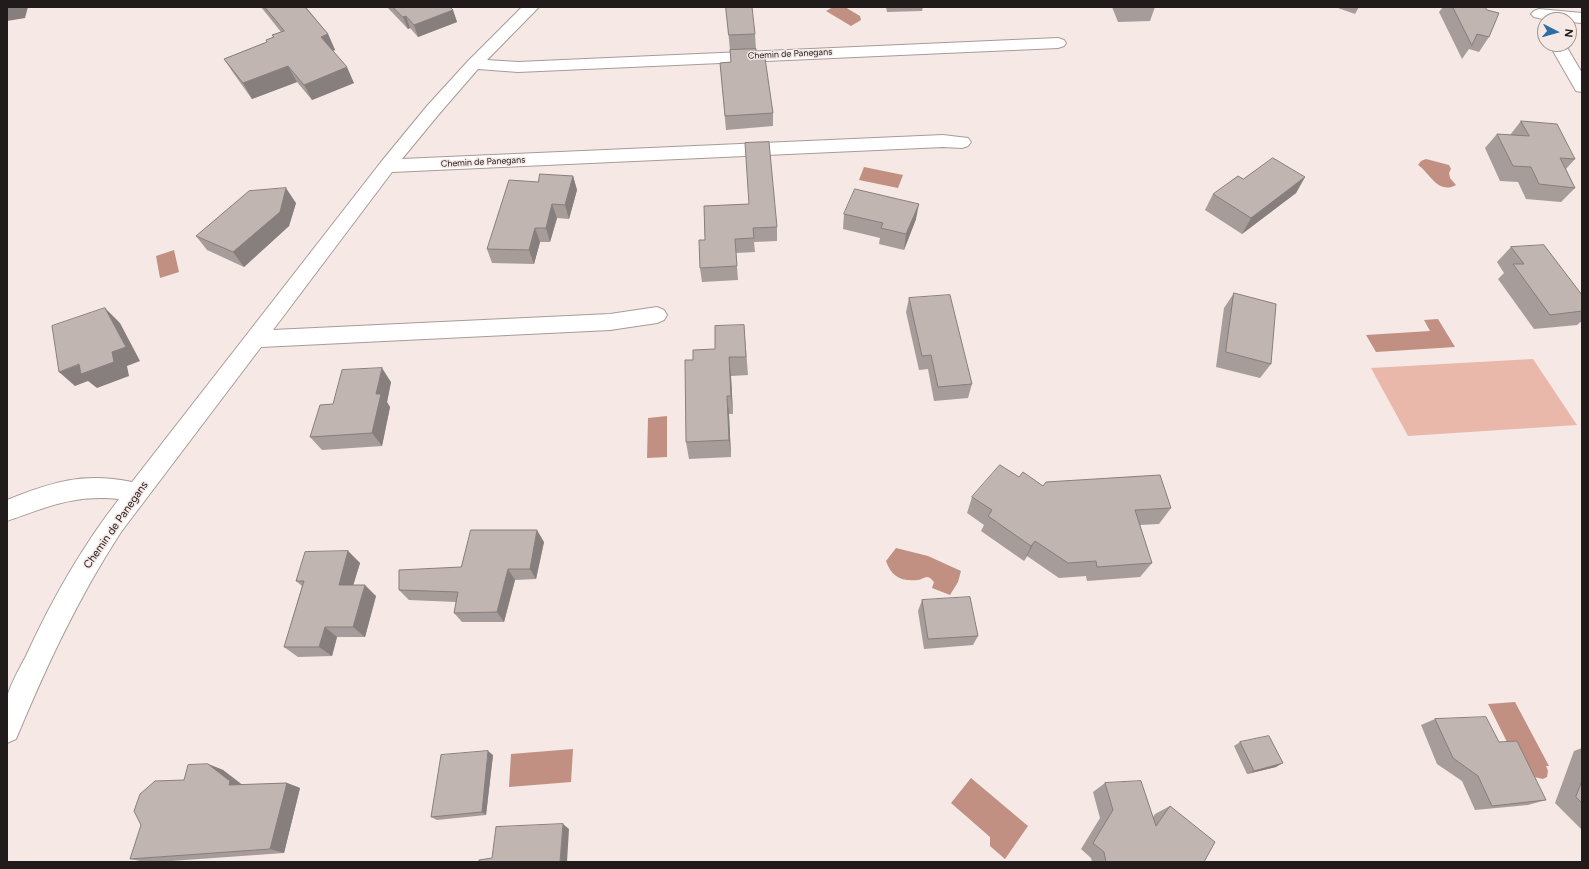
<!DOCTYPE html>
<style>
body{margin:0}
#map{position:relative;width:1589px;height:869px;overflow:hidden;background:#f5e8e5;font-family:Figtree,sans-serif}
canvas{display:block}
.frame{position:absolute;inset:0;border:8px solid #211c1b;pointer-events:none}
.north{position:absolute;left:1537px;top:12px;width:40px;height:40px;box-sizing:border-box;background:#f5e8e5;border:1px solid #a09694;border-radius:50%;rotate:96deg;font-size:11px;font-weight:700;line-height:16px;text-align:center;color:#211c1b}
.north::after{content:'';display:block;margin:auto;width:14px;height:18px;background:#2d6ea4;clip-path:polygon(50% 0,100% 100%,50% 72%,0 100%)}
</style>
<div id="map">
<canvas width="1589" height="869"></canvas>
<div class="frame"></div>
<div class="north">N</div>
</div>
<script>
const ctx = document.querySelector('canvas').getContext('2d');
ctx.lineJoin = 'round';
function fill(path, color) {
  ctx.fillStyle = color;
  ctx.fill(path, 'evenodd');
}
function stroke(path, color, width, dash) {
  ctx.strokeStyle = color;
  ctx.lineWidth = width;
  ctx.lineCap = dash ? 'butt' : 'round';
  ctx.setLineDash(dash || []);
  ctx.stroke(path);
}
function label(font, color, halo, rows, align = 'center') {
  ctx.font = font + ' Figtree,sans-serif';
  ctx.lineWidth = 3;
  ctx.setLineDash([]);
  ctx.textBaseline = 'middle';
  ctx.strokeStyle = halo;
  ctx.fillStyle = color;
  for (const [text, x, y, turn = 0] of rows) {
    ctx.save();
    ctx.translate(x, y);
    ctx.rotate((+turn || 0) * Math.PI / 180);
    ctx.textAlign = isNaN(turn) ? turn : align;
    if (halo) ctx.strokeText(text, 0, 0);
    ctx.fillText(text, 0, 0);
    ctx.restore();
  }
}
const green = new Path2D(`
 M1533,359L1577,425L1408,436L1371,368Z`);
const water = new Path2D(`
 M833,7H845L860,16L861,20L851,26L826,11Z
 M1426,159L1449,165L1451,169L1449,173L1450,178L1456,185C1438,195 1430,173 1418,165L1421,161Z
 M864,167L903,175L898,188L859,180Z
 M174,250L179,272L160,278L156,256Z
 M1438,319L1455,347L1376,352L1366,335L1430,331L1424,320Z
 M667,416V457L647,458L648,418Z
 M896,548L928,556L961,571L958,582L950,595L932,588L934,582C932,580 930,577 927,577C924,577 921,580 918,580C901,582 891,576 886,561Z
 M1515,702L1549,766H1546L1548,771L1547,777L1543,779L1530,776L1520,768L1488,704Z
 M573,749L571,782L509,787L511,754Z
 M971,778L1028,826L1005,859L990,846V837L951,803Z`);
const minor = new Path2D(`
 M522,7H539L487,60L518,62L1058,38L1064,40L1066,43L1064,46L1058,48L518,72L478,69L439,114L402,159L943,135L968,138L971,142L968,146L962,148L943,147L392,172L273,330L610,314L657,307L664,310L667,315L664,320L657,323L610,330L261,347L121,532C78,598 46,667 16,739L7,743C7,730 5,711 7,698C9,687 20,667 26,656C51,601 81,548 119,499C75,494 47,507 7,521V500C52,482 83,472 132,482L381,162L427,106L468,61Z
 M1539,9L1582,13V23L1569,22V20H1547L1534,17L1531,14L1534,11Z
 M1549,44H1565L1582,73V92L1576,91Z`);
const wall = new Path2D(`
 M261,7H306L328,34L335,50L333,51L354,83L312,100L297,82L252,99L234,74L224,59L267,42L273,37L272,35L281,32Z
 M387,7H450L453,10L457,22L418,37L410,28L408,29Z
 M726,7L755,34L756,49L757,58L773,113V126L726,130L720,63L731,62Z
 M886,7H923L922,11L887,12Z
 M1112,7H1155L1150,21L1118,22Z
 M1335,7H1359L1355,14Z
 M1443,7H1485L1489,37L1479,52L1469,49L1462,59L1439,12Z
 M1521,121L1575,159L1566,169L1575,188L1561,202L1526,199L1518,182L1500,181L1485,148L1497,134L1510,135Z
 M573,176L577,190L569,219L557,218L550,242H540L534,264L492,263L487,249Z
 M1305,177L1296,193L1242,234L1205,210L1213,194Z
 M296,203L289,226L244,267L207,250L196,236Z
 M704,206L777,227V241L754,242L755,252L736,253L738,280L702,282L700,268L705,240Z
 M844,214L916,219L904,250L879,244L880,238L843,229Z
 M1511,247L1582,295V321L1577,325L1534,329L1498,279L1504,273L1497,262Z
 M1234,293L1271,364L1260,378L1216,367L1224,308Z
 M909,298L972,384L968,398L934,401L928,369L919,370L906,312Z
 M744,325L748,375L731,376L733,414H729L731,457L689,459L686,442L693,360L715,349Z
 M391,382L387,402L390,407L382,446L322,450L310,437L333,404Z
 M1019,477L1043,486L1171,508L1159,524L1140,525L1152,563L1140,577L1087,581L1086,576L1059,578L1027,556L1024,561L981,531L984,525L967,513L972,497Z
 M544,542L536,579L515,580L504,622H462L454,613L456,602L409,600L399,590L461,567Z
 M348,551L360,563L353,585L376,596L365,637H337L332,656L298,657L284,647L302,586L296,581Z
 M922,600L978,636L973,645L924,649L918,611Z
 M1435,719L1499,742L1546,800L1528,805L1475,810L1462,781L1437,764L1421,725Z
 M1240,742L1276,767L1247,774L1234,746Z
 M1582,748V830L1555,803L1574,751Z
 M493,755L486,815L437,820L431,817Z
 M208,764L223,770L242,785L287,783L300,788L284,853L157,862H145L130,859Z
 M1105,783L1153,817L1155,814L1170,806L1204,862H1092L1091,858L1081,849L1100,818L1093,792Z`);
const shadedWall = new Path2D(`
 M7,7H28L25,18L7,21Z
 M453,10L457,22L418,37L414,25Z
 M406,16L410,28L408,29L403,17Z
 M328,34L335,50L328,52L321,37Z
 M288,66L297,82L252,99L243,83Z
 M347,67L354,83L312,100L304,85Z
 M573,176L577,190L569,219L565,205Z
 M1305,177L1296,193L1242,234L1251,218Z
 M286,188L296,203L289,226L244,267L233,252Z
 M552,204L557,218L550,242L546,228Z
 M919,204L916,219L904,250L906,234Z
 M535,228L540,242L534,264L529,250Z
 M105,308L120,323L140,361L127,366L129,376L97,388L88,381L75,386L59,372L112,352Z
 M729,357L731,376L733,414L731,396Z
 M382,368L391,382L387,402L390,407L382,446L372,433L376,394Z
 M727,396L729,414L731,457L729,440Z
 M537,530L544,542L536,579L530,569Z
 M1035,541L1027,556L1024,561L1031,546Z
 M348,551L360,563L350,596L339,585Z
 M508,569L515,580L504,622L497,612Z
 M365,585L376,596L365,637L353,627Z
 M325,627L337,637L332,656L319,647Z
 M488,751L493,755L486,815L482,812Z
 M1283,763L1276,767L1247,774L1254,771Z
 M208,764L223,770L244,786L229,785Z
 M287,783L300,788L284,853L270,849Z
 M563,824L569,829L567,862H560Z`);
const building = new Path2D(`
 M265,7H305L328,34L321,37L347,67L304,85L288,66L243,83L224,59L267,42L266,40L274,37L272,35L284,31Z
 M393,7H450L453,10L414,25L406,16L403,17Z
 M726,7H752L755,34L729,35Z
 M1453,7H1485L1487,10L1499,13L1489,37L1477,34L1472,45Z
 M756,49L757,58H765L773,113L725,116L720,63L731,62L730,50Z
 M1521,121L1557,124L1575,159L1560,158L1575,188L1539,184L1531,167L1513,166L1497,134L1529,136Z
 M769,142L777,227L753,228L754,238L735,239L737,266L700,268L699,240H705L704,206L749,204L745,143Z
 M1273,158L1305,177L1251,218L1213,194L1238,176L1243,179Z
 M540,174L573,176L565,205L552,204L546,228H535L529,250L487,249L509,180L538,182Z
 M286,188L280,212L233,252L196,236L249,191Z
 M855,189L919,204L906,234L881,228L883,223L844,214Z
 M1544,245L1582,295V311L1550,315L1513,264H1524L1511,247Z
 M1234,293L1276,304L1271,364L1226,352Z
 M950,295L972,384L938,387L931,355L922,356L909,298Z
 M105,308L126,347L112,352L114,362L81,374L79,364L59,372L52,326Z
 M744,325L746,357H729L731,396H727L729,440L686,442L685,360H693V350L715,349V326Z
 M382,368L376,394H381L372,433L310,437L320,405L333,404L342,370Z
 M1000,465L1019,477L1023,472L1043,486L1046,482L1160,475L1171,508L1135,510L1152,563L1097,567L1096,561L1068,563L1035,541L1031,546L988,516L992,510L972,497Z
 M471,530H537L530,569H508L497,612L454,613L458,592L399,590V570L461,567Z
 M348,551L339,585H365L353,627H325L319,647H284L304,581H296L305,552Z
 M970,597L978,636L928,639L922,600Z
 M1486,717L1499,742L1517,741L1546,800L1492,806L1478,776L1453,758L1435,719Z
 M1269,736L1283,763L1254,771L1240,742Z
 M488,751L482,812L431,817L441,755Z
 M208,764L230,781L229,785L287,783L270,849L130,859L141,825L134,811L140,794L155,781L184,780L188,765Z
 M1141,781L1156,826L1170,806L1215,842L1204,862H1106L1104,852L1093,843L1113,810L1105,783Z
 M1582,781V803L1576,797Z
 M563,824L560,862H479V860L492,858L496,827Z`);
const farStreetnames = [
 ["Chemin de Panegans",790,54,-3],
 ["Chemin de Panegans",483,162,-3]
];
const streetNames = [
 ["Chemin de Panegans",116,525,-55]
];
fill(green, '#e9b8aa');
fill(water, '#c19082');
stroke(minor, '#a79b98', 2);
fill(minor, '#fff');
fill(wall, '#a69c99');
fill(shadedWall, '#877f7d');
fill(building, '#c1b5b2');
stroke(building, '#877f7d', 1);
label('9px', '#211c1b', '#f5e8e5', farStreetnames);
label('11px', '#211c1b', '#f5e8e5', streetNames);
</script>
